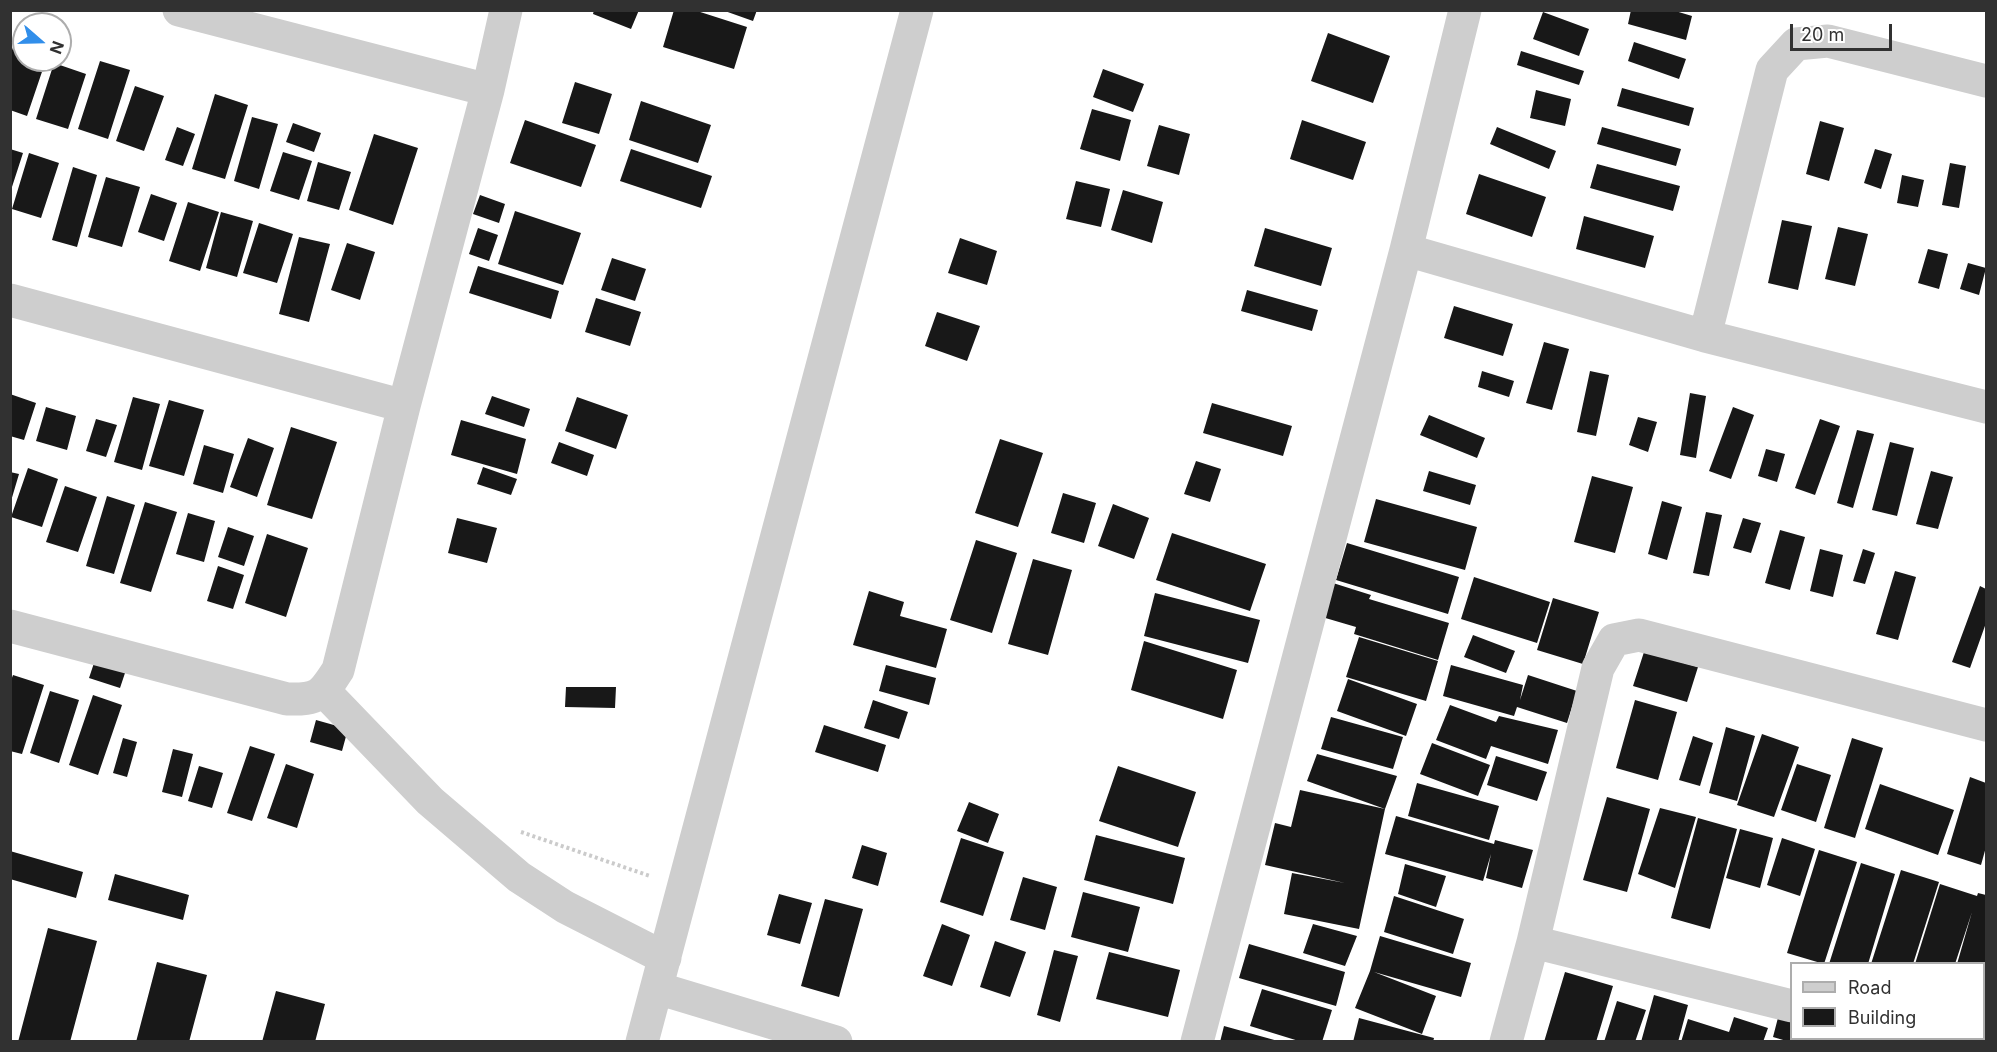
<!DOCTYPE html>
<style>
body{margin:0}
#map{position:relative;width:1997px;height:1052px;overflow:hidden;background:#fff;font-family:Inter,sans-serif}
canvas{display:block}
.frame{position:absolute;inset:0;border:12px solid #313131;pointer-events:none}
.legend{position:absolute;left:1790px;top:962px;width:195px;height:78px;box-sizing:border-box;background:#fff;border:2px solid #adadad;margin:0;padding:8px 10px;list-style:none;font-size:18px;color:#313131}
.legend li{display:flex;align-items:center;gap:12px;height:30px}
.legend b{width:30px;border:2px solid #adadad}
.north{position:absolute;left:12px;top:12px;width:60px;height:60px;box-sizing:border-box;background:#fff;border:2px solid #adadad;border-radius:50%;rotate:110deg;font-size:16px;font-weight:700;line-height:24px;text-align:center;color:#313131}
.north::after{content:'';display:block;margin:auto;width:21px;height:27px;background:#318eea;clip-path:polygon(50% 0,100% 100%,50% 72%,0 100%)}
.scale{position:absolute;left:1790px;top:24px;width:102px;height:27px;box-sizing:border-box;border:3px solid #313131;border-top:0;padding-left:8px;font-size:18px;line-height:21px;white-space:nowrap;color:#313131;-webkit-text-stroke:4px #fff;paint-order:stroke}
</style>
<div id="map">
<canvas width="1997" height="1052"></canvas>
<div class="frame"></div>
<ul class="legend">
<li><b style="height:8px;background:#cecece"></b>Road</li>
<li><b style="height:16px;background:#181818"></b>Building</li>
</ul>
<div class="north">N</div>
<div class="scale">20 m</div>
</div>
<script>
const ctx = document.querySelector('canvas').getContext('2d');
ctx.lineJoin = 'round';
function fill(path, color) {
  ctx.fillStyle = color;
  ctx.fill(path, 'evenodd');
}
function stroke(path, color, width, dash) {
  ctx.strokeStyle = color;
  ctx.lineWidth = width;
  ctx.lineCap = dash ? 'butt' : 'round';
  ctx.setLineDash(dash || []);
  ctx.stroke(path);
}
const building = new Path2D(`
 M594,10H639L631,29L593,14Z
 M674,10H694L747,27L734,69L663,47Z
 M722,10H757L753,21Z
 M1631,10H1672L1692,16L1686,40L1628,24Z
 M1543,12L1589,29L1579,56L1533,39Z
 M20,27L24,28V60H46L27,116L10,110V56Z
 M1328,33L1390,56L1373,103L1311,81Z
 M1634,42L1686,59L1679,79L1628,61Z
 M1521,51L1584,71L1579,85L1517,65Z
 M100,61L130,70L108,139L78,129Z
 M54,63L86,74L68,129L36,119Z
 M1103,69L1144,84L1133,112L1093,97Z
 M575,82L612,94L599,134L562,123Z
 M135,86L164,96L144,151L116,141Z
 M1622,88L1694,108L1689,126L1617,106Z
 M1536,90L1571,99L1565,126L1530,118Z
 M215,94L248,105L225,179L192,169Z
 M641,101L711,125L698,163L629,140Z
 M1092,109L1131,120L1120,161L1080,149Z
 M252,117L278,124L259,189L234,181Z
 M525,120L596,145L581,187L510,163Z
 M1302,120L1366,142L1353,180L1290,159Z
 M1820,121L1844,128L1829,181L1806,174Z
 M293,123L321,133L314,152L286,142Z
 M1159,125L1190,134L1179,175L1147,166Z
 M177,127L195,134L183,166L165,160Z
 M1497,127L1556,151L1549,169L1490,144Z
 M1602,127L1681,149L1676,166L1597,144Z
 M374,134L418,148L393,225L349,210Z
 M10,149L23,153L11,190H10Z
 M631,149L712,176L701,208L620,181Z
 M1875,149L1892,154L1881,189L1864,183Z
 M283,152L312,161L299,200L270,191Z
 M29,153L59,163L41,218L12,209Z
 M318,162L351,172L339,210L307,201Z
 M1950,163L1966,166L1959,208L1942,205Z
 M1597,164L1680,186L1673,211L1590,188Z
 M73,167L97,175L77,247L52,240Z
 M1479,174L1546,197L1532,237L1466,214Z
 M1902,175L1924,180L1918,207L1897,203Z
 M106,177L140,187L122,247L88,237Z
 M1076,181L1110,189L1101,227L1066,219Z
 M1123,190L1163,202L1152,243L1111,230Z
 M151,194L177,203L164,241L138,232Z
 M480,195L505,204L499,223L473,214Z
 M188,202L219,212L200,271L169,261Z
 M515,211L581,233L563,285L498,264Z
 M221,212L253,221L237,277L206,268Z
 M1584,216L1654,236L1645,268L1576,249Z
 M1782,220L1812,226L1798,290L1768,283Z
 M259,223L293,234L277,283L243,273Z
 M1838,227L1868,234L1855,286L1825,279Z
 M478,228L498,235L489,261L469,254Z
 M1265,228L1332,248L1321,286L1254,266Z
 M299,237L330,244L309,322L279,314Z
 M960,238L997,251L987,285L948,273Z
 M347,243L375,252L360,300L331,290Z
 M1928,249L1948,254L1939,289L1918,283Z
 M612,258L646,269L635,301L601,290Z
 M1968,263L1986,268L1979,295L1960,289Z
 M478,266L559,291L551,319L469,293Z
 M1247,290L1318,310L1312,331L1241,311Z
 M596,298L641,312L630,346L585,332Z
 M1454,306L1513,324L1503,356L1444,338Z
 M937,312L980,326L967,361L925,346Z
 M1544,342L1569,349L1552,410L1526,403Z
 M1482,371L1514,381L1509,397L1478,387Z
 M1590,371L1609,375L1596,436L1577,432Z
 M1690,393L1706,396L1696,458L1680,455Z
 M10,394L36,403L24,440L10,436Z
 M492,396L530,409L524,427L485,414Z
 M133,397L160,404L142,470L114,462Z
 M577,397L628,415L616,449L565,431Z
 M169,400L204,410L184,476L149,466Z
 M1212,403L1292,426L1283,456L1203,433Z
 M46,407L76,416L67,450L36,441Z
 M1733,407L1754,415L1731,479L1709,471Z
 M1429,415L1485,438L1477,458L1420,435Z
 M1638,417L1657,422L1648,452L1629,445Z
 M96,419L117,425L106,457L86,451Z
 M1820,419L1840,426L1815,495L1795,488Z
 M461,420L526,439L517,474L451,455Z
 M291,427L337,442L312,519L267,505Z
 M1857,430L1874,434L1853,508L1837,503Z
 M248,438L274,448L257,497L230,487Z
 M1000,439L1043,453L1018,527L975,513Z
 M559,442L594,455L587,476L551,463Z
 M1890,442L1914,448L1897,516L1872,510Z
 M204,445L234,454L223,493L193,484Z
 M1766,449L1785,454L1777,482L1758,476Z
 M1196,461L1221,469L1210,502L1184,494Z
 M483,467L517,479L511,495L477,484Z
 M28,468L58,479L42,527L11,517Z
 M1429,471L1476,485L1470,505L1423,491Z
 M1931,471L1953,477L1938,529L1916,524Z
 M10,472L19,474L11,501H10Z
 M1592,476L1633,487L1615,553L1574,542Z
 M65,486L97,497L78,552L46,542Z
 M1063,493L1096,503L1084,543L1051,533Z
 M107,496L135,505L114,574L86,566Z
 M1376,499L1477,527L1465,570L1364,542Z
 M1662,501L1682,507L1667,560L1648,554Z
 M145,502L177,512L151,592L120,583Z
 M1113,504L1149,518L1134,559L1098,546Z
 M1706,512L1722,515L1709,576L1693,573Z
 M188,513L215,521L204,562L176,554Z
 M457,518L497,528L487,563L448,553Z
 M1743,518L1761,523L1751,553L1733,548Z
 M228,527L254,536L244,566L218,557Z
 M1780,530L1805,537L1790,590L1765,583Z
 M1172,533L1266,564L1250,611L1156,580Z
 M267,534L308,548L286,617L245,603Z
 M976,540L1017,553L992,633L950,620Z
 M1347,543L1459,577L1448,614L1336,580Z
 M1820,549L1843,555L1833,597L1810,591Z
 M1863,549L1875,553L1865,584L1853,581Z
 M1033,559L1072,570L1048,655L1008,644Z
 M218,566L244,575L233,609L207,601Z
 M1895,571L1916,577L1898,640L1876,634Z
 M1474,577L1550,602L1537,643L1461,619Z
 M1333,583L1371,595L1369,599L1449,623L1438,660L1354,634L1356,627L1322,617Z
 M1980,586L1986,589V623L1970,668L1952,662Z
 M869,591L904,602L900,616L947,629L936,668L853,645Z
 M1155,593L1260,620L1248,663L1144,636Z
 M1553,598L1599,612L1583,664L1537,650Z
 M1473,635L1515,651L1506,673L1464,657Z
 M1359,637L1438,661L1426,701L1346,677Z
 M1144,641L1237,670L1223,719L1131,690Z
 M1644,652L1698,667L1687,702L1633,686Z
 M95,660L126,670L120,688L89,678Z
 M886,665L936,678L929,705L879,691Z
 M1451,665L1523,685L1520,700L1528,675L1577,691L1567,723L1517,707L1514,716L1443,696Z
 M13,675L44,685L22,754L10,751V683Z
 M1348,679L1417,704L1406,736L1337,711Z
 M566,687H616L615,708L565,707Z
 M50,691L79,700L59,763L30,753Z
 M93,695L122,705L98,775L69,765Z
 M873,700L908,712L899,739L864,728Z
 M1635,700L1677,712L1658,780L1616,768Z
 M1450,705L1496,722L1499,716L1558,730L1548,764L1491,746L1486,759L1436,740Z
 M1331,717L1403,737L1393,769L1321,749Z
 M316,720L348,729L342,751L310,742Z
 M824,725L886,745L878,772L815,752Z
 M1726,727L1755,736L1737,801L1709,793Z
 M1762,734L1799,747L1774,817L1737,805Z
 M1693,736L1713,743L1700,786L1679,780Z
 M123,738L137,742L127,777L113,773Z
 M1852,738L1883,748L1855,838L1824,828Z
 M1432,743L1490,765L1478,796L1420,774Z
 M250,746L275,754L252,821L227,813Z
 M173,749L193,754L182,797L162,792Z
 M1317,754L1397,776L1385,809L1359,929L1284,914L1292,873L1345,883L1265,865L1275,823L1291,827L1300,790L1385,809L1307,781Z
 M1496,756L1547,772L1537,801L1487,785Z
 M286,764L314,774L297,828L267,818Z
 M1797,764L1831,775L1816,822L1781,810Z
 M199,766L223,773L212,808L188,801Z
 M1118,766L1196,792L1178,847L1099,821Z
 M1970,777L1986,783V847L1981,865L1947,854Z
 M1417,783L1499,806L1489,840L1408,816Z
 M1880,784L1954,810L1938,855L1865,829Z
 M1607,797L1650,809L1627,892L1583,880Z
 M969,802L999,814L988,843L957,831Z
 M1660,808L1696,817L1675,888L1638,874Z
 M1396,816L1494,844L1495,840L1533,850L1522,888L1486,878L1491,854L1483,881L1385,854Z
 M1698,818L1737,829L1710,929L1671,918Z
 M1740,829L1773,838L1760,888L1726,878Z
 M1096,835L1185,858L1173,904L1084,880Z
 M961,838L1004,852L983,916L940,902Z
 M1782,838L1815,849L1800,896L1767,885Z
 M862,845L887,853L878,886L852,878Z
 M1819,850L1857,862L1824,964L1787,953Z
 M10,851L83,872L76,898L10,879Z
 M1861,863L1895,874L1868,964H1829Z
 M1405,864L1446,876L1436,907L1398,894Z
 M1901,870L1939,882L1913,964H1871Z
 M115,874L189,895L183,920L108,900Z
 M1023,877L1057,887L1045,930L1010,920Z
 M1940,884L1977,896L1978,893L1986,895V990L1984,989V964H1957L1972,912L1955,964H1915Z
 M1083,892L1140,907L1128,952L1071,937Z
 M779,894L812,903L800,944L767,935Z
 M1394,896L1464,919L1453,954L1384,932Z
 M825,899L863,909L839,997L801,986Z
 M942,924L970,935L952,986L923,976Z
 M1313,924L1357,936L1345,966L1303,953Z
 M48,928L97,941L70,1042H18Z
 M1380,936L1471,963L1461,997L1374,972L1436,996L1422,1034L1355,1008L1370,971Z
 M995,941L1026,952L1010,997L980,987Z
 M1249,944L1345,972L1336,1006L1239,978Z
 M1054,950L1078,956L1060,1022L1037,1015Z
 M1109,952L1180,970L1168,1017L1096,999Z
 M157,962L207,975L189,1042H136Z
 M1565,972L1613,986L1596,1042H1544Z
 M1262,989L1332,1010L1322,1042H1302L1250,1026Z
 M276,991L325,1004L315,1042H262Z
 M1984,992L1986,993V1015L1984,1014Z
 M1654,995L1688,1005L1678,1042H1641Z
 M1617,1001L1646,1010L1635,1042H1604Z
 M1780,1010L1792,1013V1038H1885L1893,1042H1790L1773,1037Z
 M1734,1017L1768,1028L1763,1042H1681L1688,1019L1729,1032Z
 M1359,1018L1434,1038L1433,1042H1353Z
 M1224,1026L1278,1041V1042H1220Z`);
const path = new Path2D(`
 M521,832L650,876`);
const street = new Path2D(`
 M179,10L488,90
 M1406,250L1705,336L1986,407
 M10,300L404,406
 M1705,336L1772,70L1796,44L1828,41L1986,81
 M10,626L287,699C319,700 322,695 338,670L404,406L488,90L506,10
 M324,691L430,801L519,877L565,907L665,958
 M1533,942L1792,1006
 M657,988L836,1042
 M1924,1038L1936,1042
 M642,1042L917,10
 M1197,1042L1406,250L1465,10
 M1506,1042L1533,942L1598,668L1614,640L1639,635L1986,725`);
fill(building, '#181818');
stroke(path, '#cbcbcb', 4, [3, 3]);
stroke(street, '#cecece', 33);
</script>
